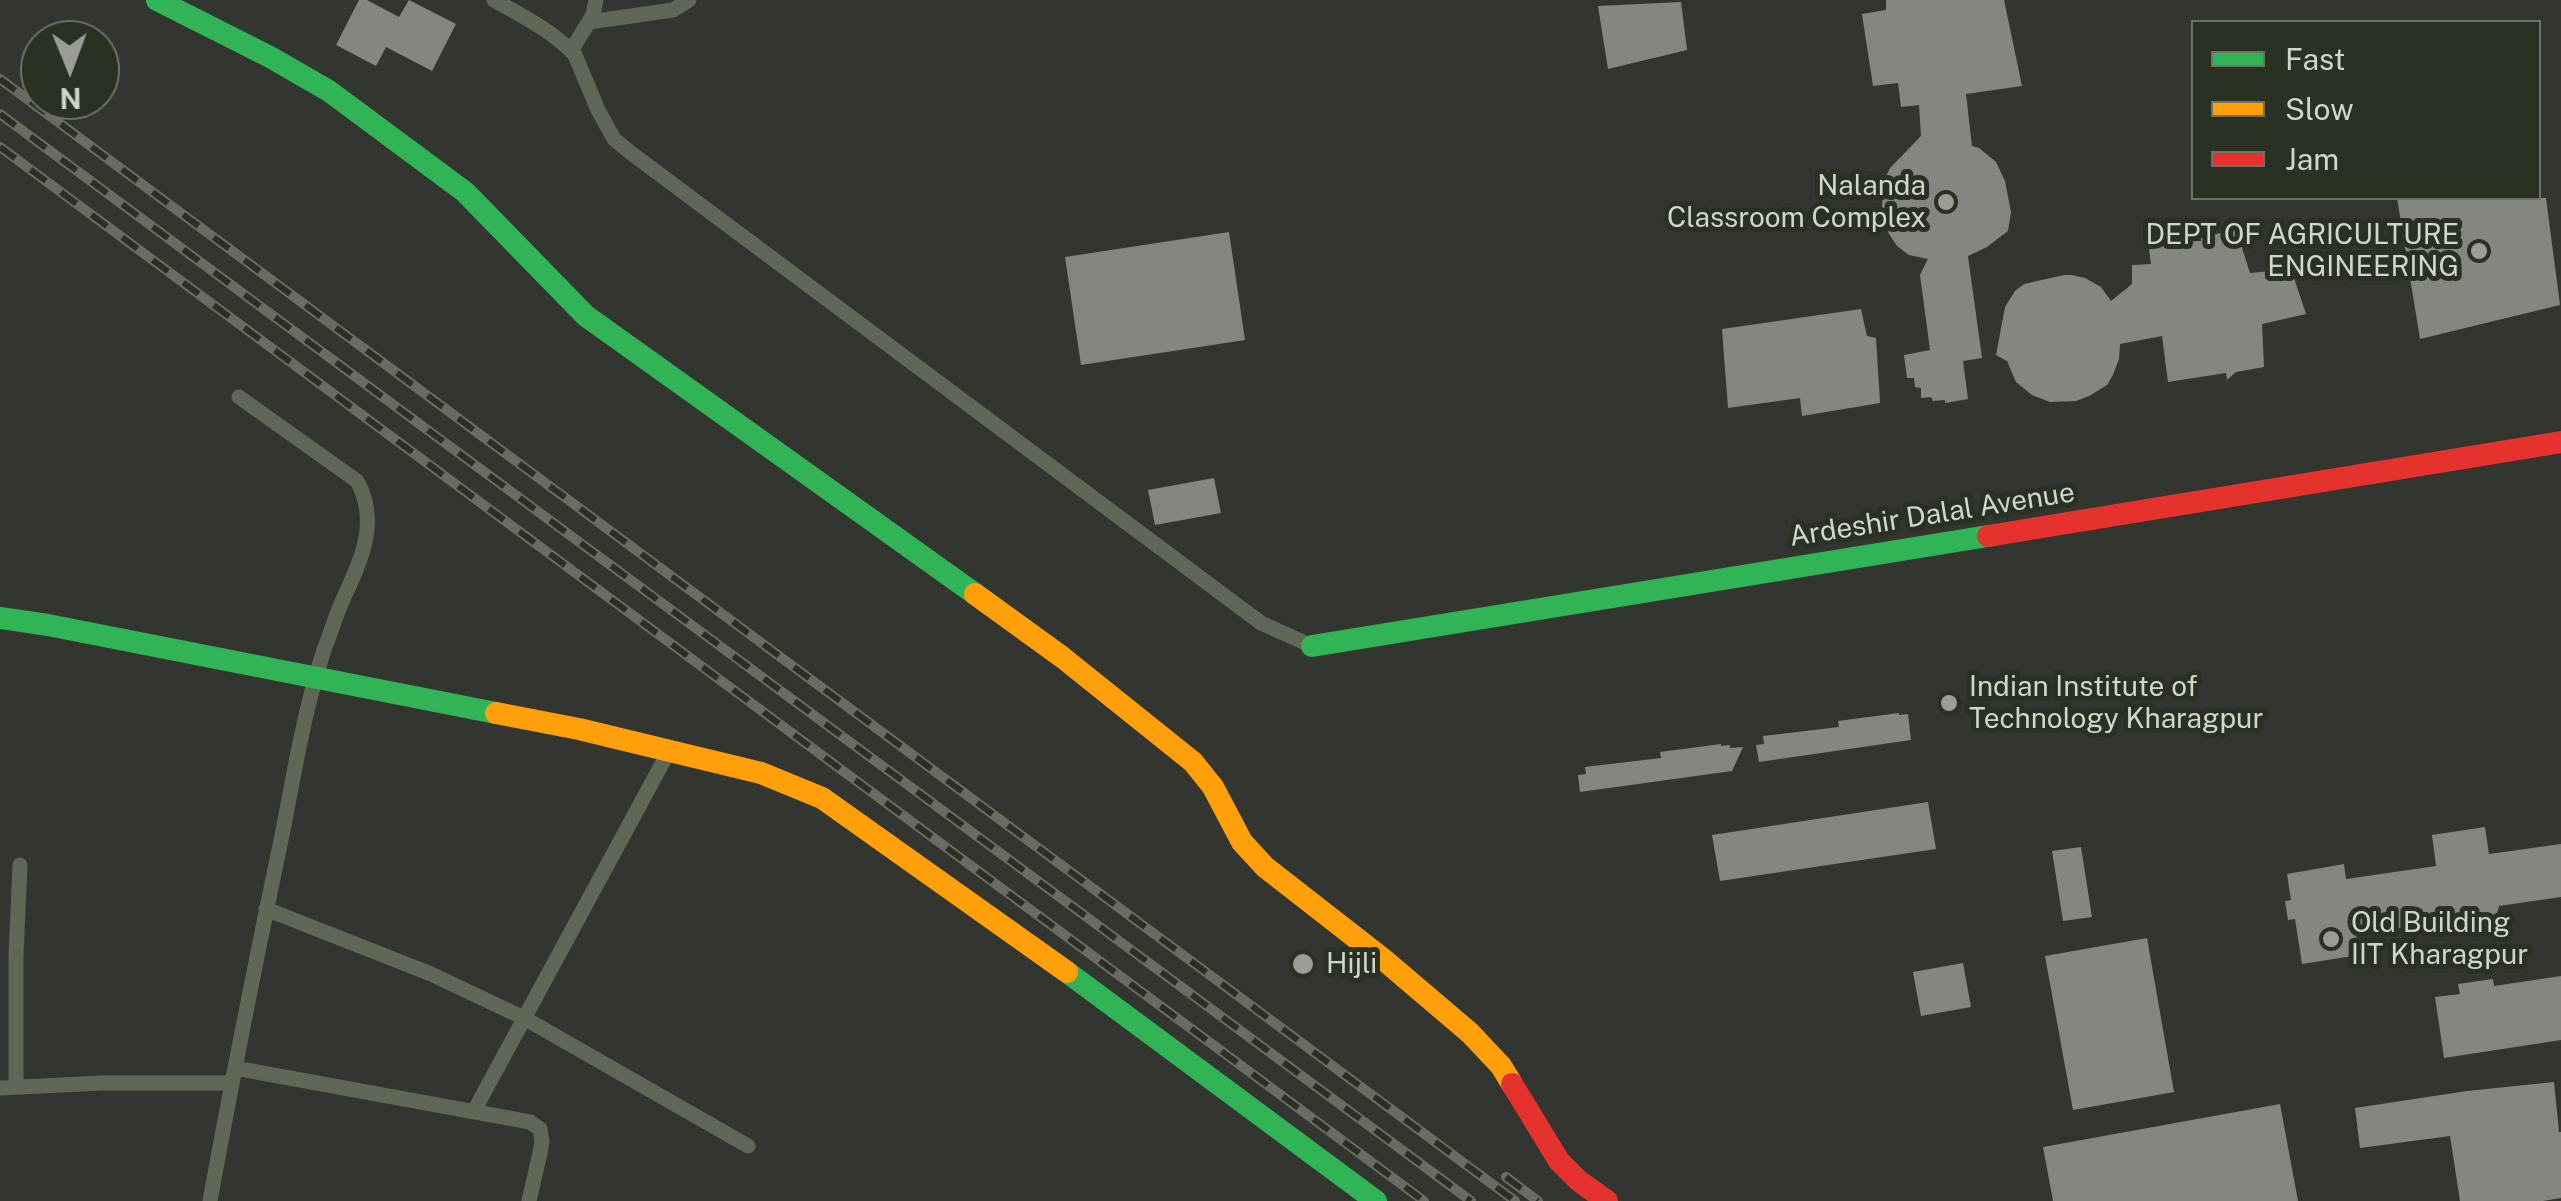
<!DOCTYPE html>
<style>
body{margin:0}
#map{position:relative;width:2561px;height:1201px;overflow:hidden;background:#333630;font-family:"Public Sans",sans-serif}
canvas{display:block}
.legend{position:absolute;left:2191px;top:20px;width:350px;height:180px;box-sizing:border-box;background:#2a3022;border:2px solid #6d7266;margin:0;padding:12px 18px;list-style:none;font-size:30px;color:#d1d5cc}
.legend li{display:flex;align-items:center;gap:20px;height:50px}
.legend b{width:50px;border:2px solid #6d7266}
.north{position:absolute;left:20px;top:20px;width:100px;height:100px;box-sizing:border-box;background:#2a3022;border:2px solid #6d7266;border-radius:50%;rotate:179deg;font-size:28px;font-weight:700;line-height:40px;text-align:center;color:#d1d5cc}
.north::after{content:'';display:block;margin:auto;width:35px;height:45px;background:#9a9d95;clip-path:polygon(50% 0,100% 100%,50% 72%,0 100%)}
</style>
<div id="map">
<canvas width="2561" height="1201"></canvas>
<ul class="legend">
<li><b style="height:12px;background:#30b455"></b>Fast</li>
<li><b style="height:12px;background:#ff9f0a"></b>Slow</li>
<li><b style="height:12px;background:#e5322d"></b>Jam</li>
</ul>
<div class="north">N</div>
</div>
<script>
const ctx = document.querySelector('canvas').getContext('2d');
ctx.lineJoin = 'round';
function fill(path, color) {
  ctx.fillStyle = color;
  ctx.fill(path, 'evenodd');
}
function stroke(path, color, width, dash) {
  ctx.strokeStyle = color;
  ctx.lineWidth = width;
  ctx.lineCap = dash ? 'butt' : 'round';
  ctx.setLineDash(dash || []);
  ctx.stroke(path);
}
function label(font, color, halo, rows, align = 'center') {
  ctx.font = font + ' "Public Sans",sans-serif';
  ctx.lineWidth = 10;
  ctx.setLineDash([]);
  ctx.textBaseline = 'middle';
  ctx.strokeStyle = halo;
  ctx.fillStyle = color;
  for (const [text, x, y, turn = 0] of rows) {
    ctx.save();
    ctx.translate(x, y);
    ctx.rotate((+turn || 0) * Math.PI / 180);
    ctx.textAlign = isNaN(turn) ? turn : align;
    if (halo) ctx.strokeText(text, 0, 0);
    ctx.fillText(text, 0, 0);
    ctx.restore();
  }
}
const building = new Path2D(`
 M359,0H367L399,17L409,0L456,24L432,71L386,47L376,66L336,45Z
 M1886,0H2004L2022,86L1966,94L1972,146L1979,148L1996,162L2005,181L2011,212L2008,231L1987,247L1968,256L1982,358L1963,361L1968,399L1945,403V400L1933,401L1931,397L1921,398V388L1915,387L1914,378H1907L1904,355L1930,350L1920,275L1928,259L1909,255L1897,246L1889,234L1882,211L1883,183L1890,168L1921,136L1919,105L1901,107L1898,83L1873,86L1862,14L1886,10Z
 M1681,2L1687,50L1608,69L1598,6Z
 M2397,198H2546L2560,305L2420,339Z
 M2236,229L2250,273L2291,269L2306,314L2262,324L2264,367L2236,372L2227,380L2226,373L2168,382L2162,336L2120,344L2119,359L2113,375L2107,385L2089,396L2076,401L2050,402L2032,395L2016,382L2007,361L1996,355L2005,307L2015,291L2024,284L2064,275H2072L2085,278L2101,287L2111,301L2132,284V265L2151,264L2148,242L2201,241V238Z
 M1229,232L1245,340L1081,365L1065,257Z
 M1861,309L1867,336L1876,338L1880,403L1802,416L1800,398L1728,408L1722,329Z
 M1214,478L1221,513L1155,525L1148,490Z
 M1899,713V715L1908,714L1911,740L1759,762L1756,745L1764,744L1763,736L1839,727L1838,721Z
 M1721,744V746L1730,745V748L1743,747L1732,771L1580,792L1578,775L1586,774L1585,767L1661,758L1660,752Z
 M1928,802L1936,849L1720,881L1712,835Z
 M2485,827L2489,854L2561,844V897L2499,906L2495,920L2485,923L2448,928L2446,921L2356,935L2359,955L2302,964L2295,919L2288,920L2285,901L2291,900L2287,874L2344,864L2346,879L2436,866L2432,835Z
 M2081,847L2092,917L2063,921L2052,851Z
 M2147,938L2174,1092L2073,1110L2045,956Z
 M1963,963L1971,1007L1921,1016L1913,972Z
 M2561,976V1040L2444,1058L2435,997L2460,994L2458,984L2493,979L2494,986Z
 M2554,1082L2559,1132H2561V1198L2543,1201H2460L2450,1136L2360,1148L2355,1108L2467,1091Z
 M2280,1104L2298,1201H2053L2043,1147Z`);
const street = new Path2D(`
 M494,0C522,16 553,31 575,55L598,110L614,139L631,153L1261,623L1312,646
 M589,22L673,10L689,0
 M571,51L593,15L596,0
 M266,909L431,974L524,1018L748,1146
 M235,1068L530,1122L540,1129L542,1141L540,1153L529,1201
 M16,1087V956L20,865
 M0,1088L102,1083H232
 M474,1111L669,751
 M210,1201C232,1080 256,960 281,840C294,776 304,709 325,647C331,632 335,618 341,604C359,564 381,523 357,481L239,397`);
const fast = new Path2D(`
 M157,0L270,57L329,91L465,192L586,316L975,594
 M0,618L48,625L496,713
 M1312,646L1988,536
 M1067,972L1376,1201`);
const slow = new Path2D(`
 M975,594L1062,657L1193,762L1213,787L1242,842L1265,867L1383,959L1470,1033L1501,1066L1512,1084
 M496,713L579,729L761,773L822,798L1067,972`);
const jam = new Path2D(`
 M1988,536L2561,442
 M1512,1084L1559,1161L1579,1181L1607,1201`);
const rail = new Path2D(`
 M0,79L1515,1201
 M0,114L1471,1201
 M0,147L1424,1201
 M1506,1177L1538,1201`);
const markers = [
 [1946,202,10,"#9a9d95"],
 [2479,251,10,"#9a9d95"],
 [1949,703,10,"#9a9d95"],
 [2331,939,10,"#9a9d95"],
 [1303,964,12,"#9a9d95"]
];
const poiNames = [
 ["Nalanda",1926,186,"right"],
 ["Classroom Complex",1926,218,"right"],
 ["DEPT OF AGRICULTURE",2459,235,"right"],
 ["ENGINEERING",2459,267,"right"],
 ["Indian Institute of",1969,687],
 ["Technology Kharagpur",1969,719],
 ["Old Building",2351,923],
 ["IIT Kharagpur",2351,955],
 ["Hijli",1326,964]
];
const streetNames = [
 ["Ardeshir Dalal Avenue",1932,515,-9]
];
fill(building, '#848781');
stroke(street, '#606756', 15);
stroke(fast, '#30b455', 22);
stroke(slow, '#ff9f0a', 22);
stroke(jam, '#e5322d', 22);
stroke(rail, '#686c61', 10);
stroke(rail, '#2a3022', 6, [19]);
for (const [x, y, r, color] of markers) {
  const dot = new Path2D();
  dot.arc(x, y, r, 0, 2 * Math.PI);
  ctx.fillStyle = color;
  ctx.fill(dot);
  stroke(dot, '#2a3022', 4);
}
label('28px', '#d1d5cc', '#2a3022', poiNames, 'left');
label('28px', '#d1d5cc', '#2a3022', streetNames);
</script>
